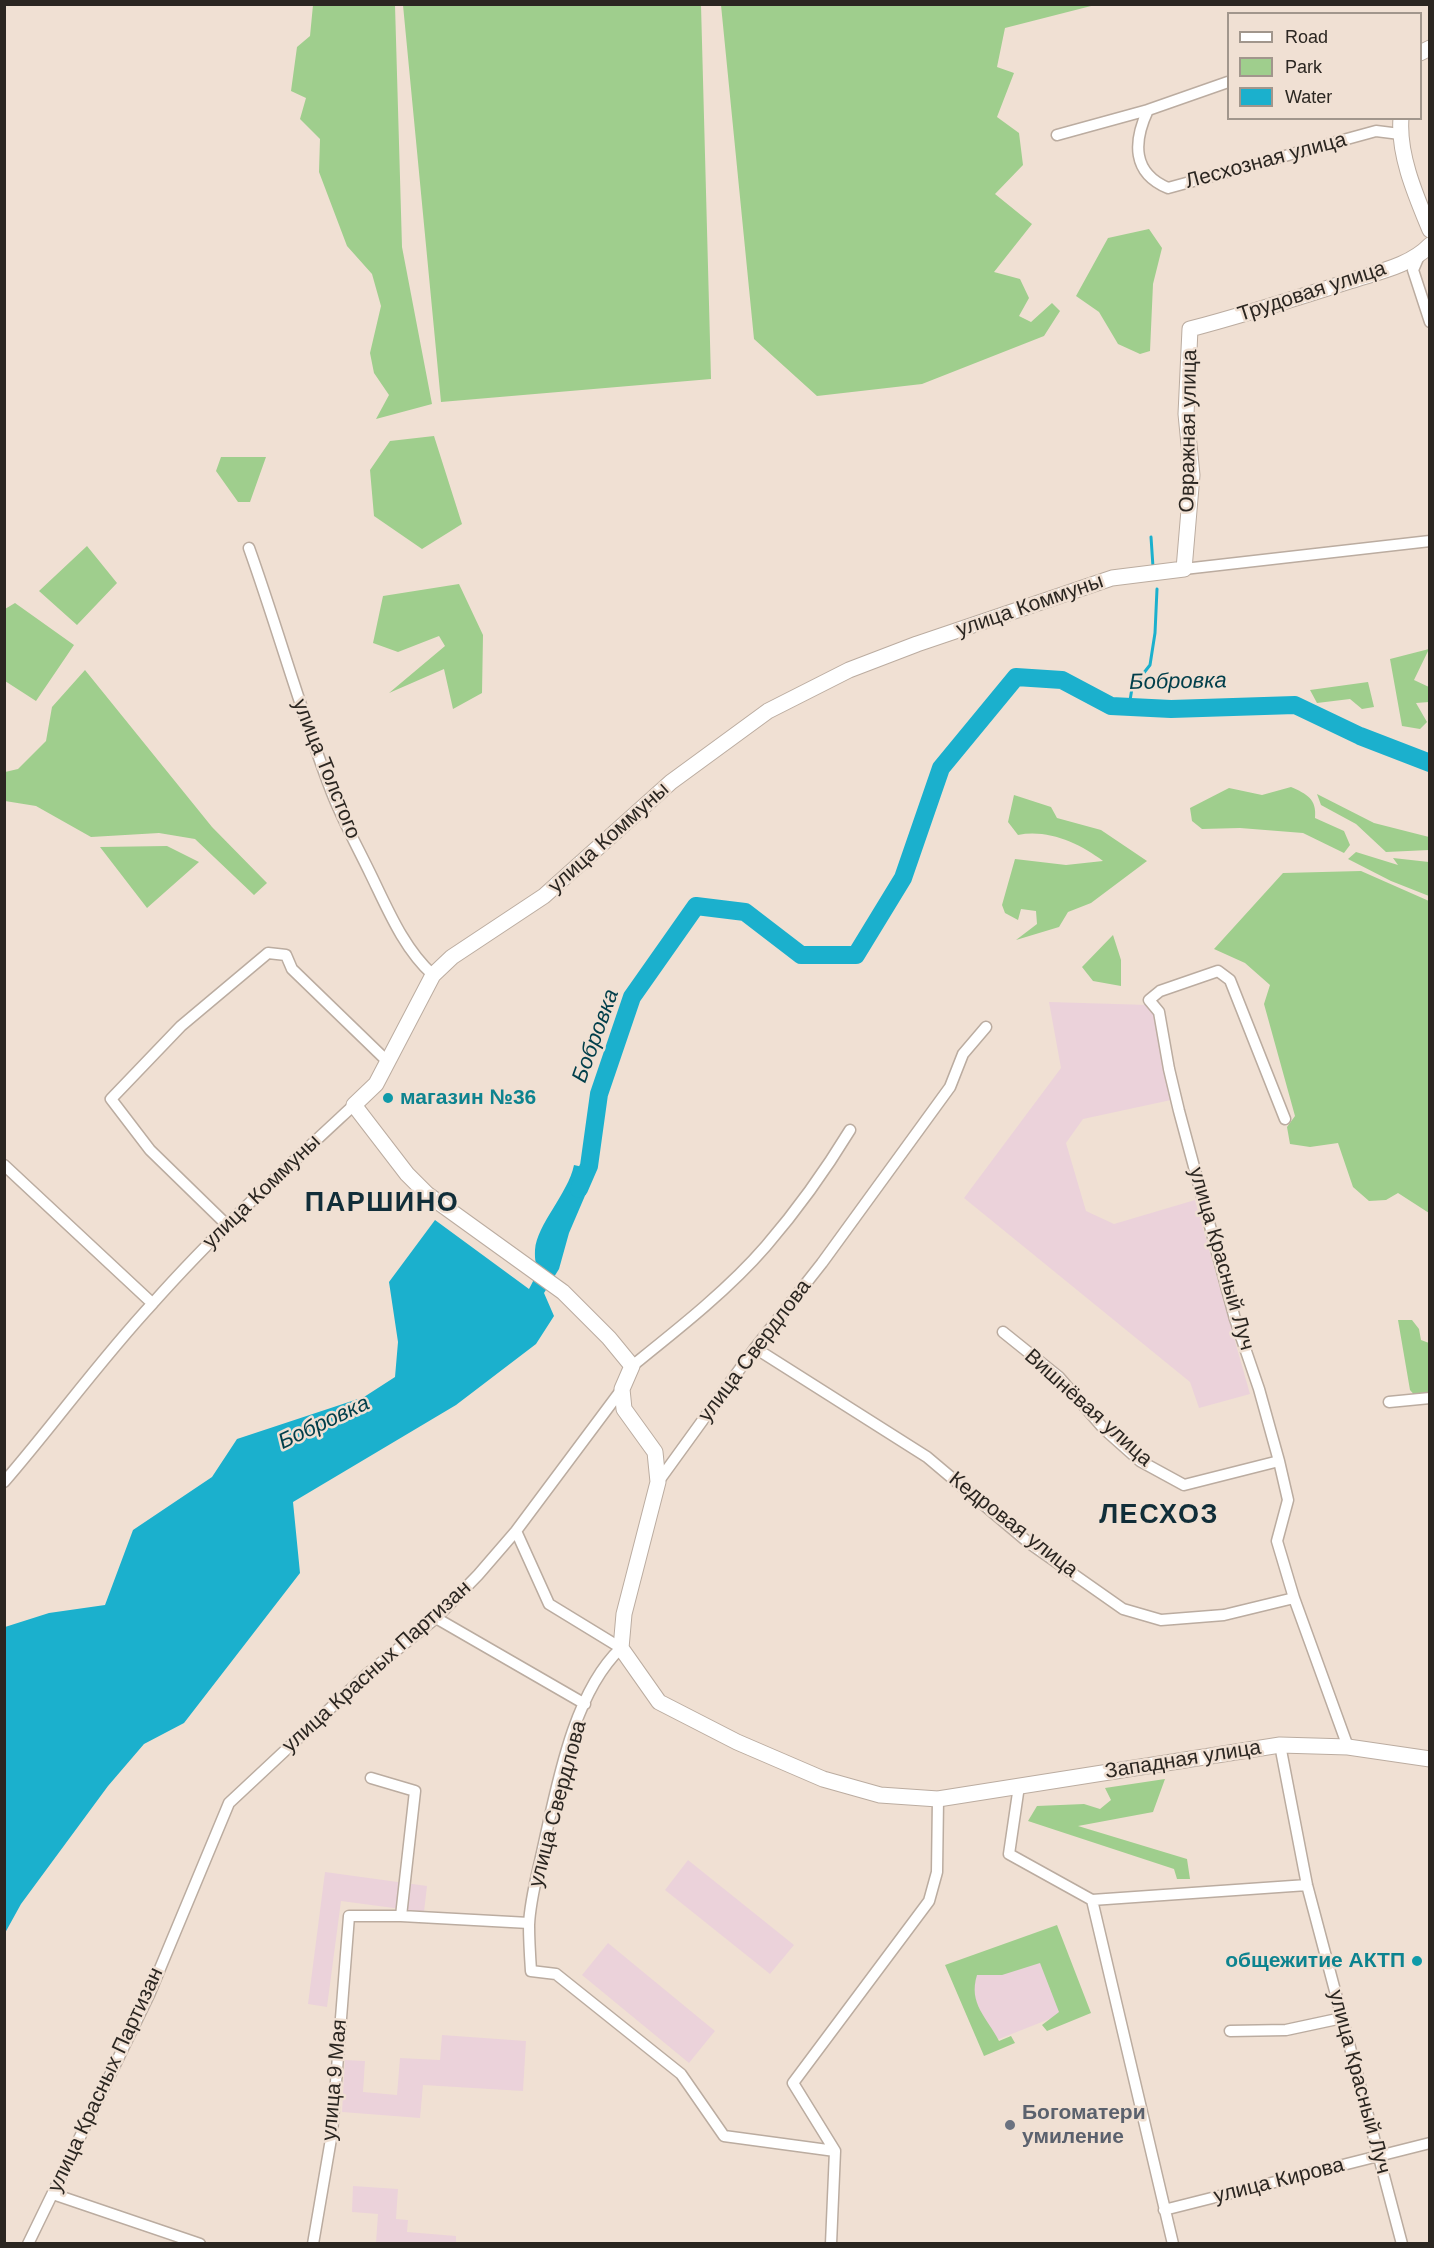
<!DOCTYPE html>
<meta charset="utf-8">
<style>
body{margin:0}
#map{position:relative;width:1434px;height:2248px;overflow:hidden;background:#f0e0d3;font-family:Helvetica,sans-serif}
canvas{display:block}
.frame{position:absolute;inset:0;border:6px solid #2b2621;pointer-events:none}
.legend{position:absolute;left:1227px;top:12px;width:195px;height:108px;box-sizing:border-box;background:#f0e0d3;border:2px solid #a1968c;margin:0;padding:8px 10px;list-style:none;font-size:18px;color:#2b2621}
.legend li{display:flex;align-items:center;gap:12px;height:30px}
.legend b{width:30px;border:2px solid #a1968c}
</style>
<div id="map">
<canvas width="1434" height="2248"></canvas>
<div class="frame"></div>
<ul class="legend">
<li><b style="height:8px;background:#fff"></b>Road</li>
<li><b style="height:16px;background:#9fce8d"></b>Park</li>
<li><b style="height:16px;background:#1bb0cd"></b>Water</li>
</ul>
</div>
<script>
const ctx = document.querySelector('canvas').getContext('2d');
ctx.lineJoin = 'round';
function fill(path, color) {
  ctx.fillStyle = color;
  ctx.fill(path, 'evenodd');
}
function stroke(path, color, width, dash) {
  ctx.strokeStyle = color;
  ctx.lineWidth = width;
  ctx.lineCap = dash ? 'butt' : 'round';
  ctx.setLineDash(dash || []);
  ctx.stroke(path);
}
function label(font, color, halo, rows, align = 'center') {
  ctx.font = font + ' Helvetica,sans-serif';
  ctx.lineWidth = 5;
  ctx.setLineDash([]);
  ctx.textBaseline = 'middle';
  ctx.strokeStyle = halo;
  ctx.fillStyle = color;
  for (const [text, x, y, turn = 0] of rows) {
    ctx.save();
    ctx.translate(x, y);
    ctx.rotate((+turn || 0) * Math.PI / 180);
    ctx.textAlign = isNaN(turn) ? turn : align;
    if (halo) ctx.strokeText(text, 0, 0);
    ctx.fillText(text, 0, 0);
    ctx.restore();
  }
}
const industrial = new Path2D(`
 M1049,1002L1149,1005L1156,1018L1171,1100L1083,1119L1066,1143L1086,1211L1114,1224L1195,1200L1250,1394L1199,1408L1190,1382L964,1198L1061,1068Z
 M688,1860L794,1945L770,1974L665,1890Z
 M325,1872L427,1886L424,1912L341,1901L327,2007L308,2004Z
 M608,1943L715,2031L689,2063L582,1975Z
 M1047,1946L1072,2010L989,2043L964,1979Z
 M442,2035L526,2041L523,2091L423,2085L420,2118L342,2112L345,2060L365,2061L363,2092L397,2095L400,2058L440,2060Z
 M353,2186L398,2189L396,2219L408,2220L407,2232L456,2236V2243H376L378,2214L352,2212Z`);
const green = new Path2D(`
 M313,5H395L402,247L432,404L376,419L389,395L374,373L370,353L381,306L372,274L347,246L319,172L320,139L300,119L306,98L291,91L297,47L310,36Z
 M403,5H701L711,379L441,402Z
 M721,5H1095L1005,28L997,67L1014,73L997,117L1019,133L1023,165L995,194L1032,224L994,272L1020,279L1029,298L1019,316L1031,322L1052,303L1060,311L1044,336L922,384L817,396L754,339Z
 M1149,229L1162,248L1153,284L1150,351L1140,354L1118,344L1099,312L1076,296L1108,238Z
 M434,436L462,524L422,549L374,516L370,470L390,441Z
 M221,457H266L250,502H238L216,471Z
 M87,546L117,583L77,625L39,591Z
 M459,584L483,635L482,693L453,709L444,669L389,693L445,646L439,636L398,652L373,643L383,596Z
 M15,603L74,645L36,701L5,681V609Z
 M1429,649L1414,680L1429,687V702L1416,703L1427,722L1420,729L1402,726L1390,659Z
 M85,670L212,827L267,883L254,895L195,839L159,833L91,837L36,806L5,801V772L18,769L46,741L52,707Z
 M1368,682L1374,707L1362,709L1350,699L1317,703L1310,690Z
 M1291,787C1307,794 1317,799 1315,818L1344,831L1350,845L1344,853L1303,833L1240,828L1202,829L1192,821L1190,808L1229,788L1262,795Z
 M1317,794L1374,823L1429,837V850L1386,852L1356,824L1321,805Z
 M1014,795L1051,807L1057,818L1101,830L1147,861L1091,903L1068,912L1059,927L1016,940L1037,924L1036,911L1021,909L1018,920L1005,913L1002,905L1015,859L1066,865L1103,861C1079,843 1048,829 1018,835L1008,822Z
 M167,846L199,862L147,908L100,847Z
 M1356,852L1398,865L1393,858L1429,862V896L1391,881L1348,859Z
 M1361,871L1429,901V1213L1398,1193L1386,1200L1369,1201L1353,1187L1338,1143L1310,1147L1290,1144L1287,1127L1295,1116L1264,1004L1270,985L1245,963L1214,949L1283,873Z
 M1113,935L1121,960V986L1093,981L1082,967Z
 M1398,1320H1412L1419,1329L1421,1340L1429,1343V1395L1417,1398L1410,1390Z
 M1165,1779L1153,1812L1078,1826L1187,1859L1190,1879H1177L1174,1869L1028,1821L1037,1806L1084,1804L1100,1809L1111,1800L1105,1788Z
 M1057,1925L1091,2013L1047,2031L1042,2025L1059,2012L1040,1963L1002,1975H977C968,2004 987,2017 999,2041L1011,2036L1015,2043L984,2056L945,1965Z`);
const water = new Path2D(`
 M574,1165L596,1170L569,1233L559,1269L544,1293L554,1316L536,1344L456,1405L293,1502L300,1573L184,1723L144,1744L108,1786L21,1904L5,1933V1627L49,1613L105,1605L133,1530L212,1477L237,1439L364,1397L395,1377L398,1342L389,1282L435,1220L529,1289C543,1264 534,1272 535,1250C537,1224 568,1194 574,1165Z`);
const stream = new Path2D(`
 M1151,537L1153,567
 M1129,707L1132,688L1150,665L1155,633L1157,589`);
const river = new Path2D(`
 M579,1189L589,1166L599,1094L632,997L696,906L745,912L801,955H856L903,878L941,768L1016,677L1062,680L1111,706L1171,709L1295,705L1360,736L1430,763`);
const street = new Path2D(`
 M1228,82L1148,110C1133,142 1132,173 1168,188L1376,131L1400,134
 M1057,135L1148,110
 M1419,256L1413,270L1430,322
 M249,548C278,629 301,713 332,793C343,821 358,848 371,875C388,910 404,949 433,975
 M1184,569L1430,541
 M1285,1119L1230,980L1218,971L1160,991L1149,1000L1159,1012L1169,1069L1179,1111L1235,1319L1259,1389L1279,1461L1288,1500L1277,1541L1294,1598L1348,1747
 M4,1165L152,1303
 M226,1224L150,1150L111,1099L181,1026L268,953L286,955L292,969L386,1060
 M1003,1332L1059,1377L1104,1429L1140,1461L1184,1485L1279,1461
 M755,1348L927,1457L1029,1543L1123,1609L1161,1620L1224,1615L1294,1598
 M632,1366C677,1330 728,1290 766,1246C797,1210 825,1171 850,1130
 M1389,1402L1430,1398
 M4,1482C55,1423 100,1360 153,1303C216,1232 285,1169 354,1105
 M658,1482L755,1348L822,1263L950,1087L963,1054L986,1027
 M516,1531L549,1604L621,1648C573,1693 557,1786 543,1848C538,1872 530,1899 529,1925C529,1940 530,1956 531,1971L556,1974L681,2074L724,2136L835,2151
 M436,1618L585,1704
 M1280,1745L1307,1885L1402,2244
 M371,1778L415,1791L401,1916
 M1019,1786L1009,1854L1092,1900
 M1230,2031L1286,2030L1342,2018
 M835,2151L793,2083L929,1901L937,1872L938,1799
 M53,2194L200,2244
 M1164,2210L1430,2143
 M28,2244L149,1995L229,1803L366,1675L436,1618L478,1575L516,1531L622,1389
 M313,2244L332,2133L349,1916H401L529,1923
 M831,2244L835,2151
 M1173,2244L1092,1900L1307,1885`);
const secondary = new Path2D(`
 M1420,53L1430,48
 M1401,118C1398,155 1416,196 1430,230
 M1430,245C1410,266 1377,272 1350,281C1297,298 1244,315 1190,329L1186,414L1192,475L1184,569L1112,578L917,644L849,670L768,711L671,782L544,896L452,957L433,975L376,1084L354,1105L407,1174L427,1194L563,1292L609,1338L632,1366L622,1389L624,1409L655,1452L658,1482L624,1614L621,1648L659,1702L737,1742L823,1779L880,1795L938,1799L1280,1745L1348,1747L1430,1759`);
const markers = [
 [388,1098,6,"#0f9aa8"],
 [1417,1961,6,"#0f9aa8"],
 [1010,2125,6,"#6b7280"]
];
const streetNames = [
 ["Лесхозная улица",1266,161,-15],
 ["Трудовая улица",1312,292,-18],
 ["Овражная улица",1189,431,-89],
 ["улица Коммуны",1030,606,-19],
 ["улица Толстого",326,769,68],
 ["улица Коммуны",609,838,-42],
 ["улица Коммуны",262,1192,-44],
 ["улица Красный Луч",1221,1259,74],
 ["улица Свердлова",755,1351,-53],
 ["Вишнёвая улица",1088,1408,42],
 ["Кедровая улица",1013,1525,38],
 ["улица Красных Партизан",377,1667,-42],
 ["Западная улица",1183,1760,-9],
 ["улица Свердлова",558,1804,-75],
 ["улица Красных Партизан",106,2080,-65],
 ["улица 9 Мая",335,2080,-85],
 ["улица Красный Луч",1359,2082,75],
 ["улица Кирова",1279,2181,-14]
];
const cultureNames = [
 ["магазин №36",400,1098],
 ["общежитие АКТП",1405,1961,"right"]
];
const worshipNames = [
 ["Богоматери",1022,2113],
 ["умиление",1022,2137]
];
const waterNames = [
 ["Бобровка",1178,682,-1],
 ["Бобровка",596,1036,-70],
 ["Бобровка",324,1423,-25]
];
const districtNames = [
 ["ПАРШИНО",382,1204],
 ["ЛЕСХОЗ",1159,1516]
];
fill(industrial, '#ebd2da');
fill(green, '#9fce8d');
fill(water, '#1bb0cd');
stroke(stream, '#1bb0cd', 3);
stroke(river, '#1bb0cd', 18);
stroke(street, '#bbaca0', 13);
stroke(secondary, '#bbaca0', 17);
stroke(street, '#fff', 10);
stroke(secondary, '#fff', 15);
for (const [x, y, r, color] of markers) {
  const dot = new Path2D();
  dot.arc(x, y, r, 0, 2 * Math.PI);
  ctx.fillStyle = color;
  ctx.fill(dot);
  stroke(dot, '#f0e0d3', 2);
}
label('21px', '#2b2621', '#f0e0d3', streetNames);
label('bold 21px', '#0d838f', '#f0e0d3', cultureNames, 'left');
label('bold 21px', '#5b616d', '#f0e0d3', worshipNames, 'left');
label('italic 22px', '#003e4a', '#f0e0d3', waterNames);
ctx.letterSpacing = '1.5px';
label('bold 27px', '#112e39', '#f0e0d3', districtNames);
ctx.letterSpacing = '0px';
</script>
